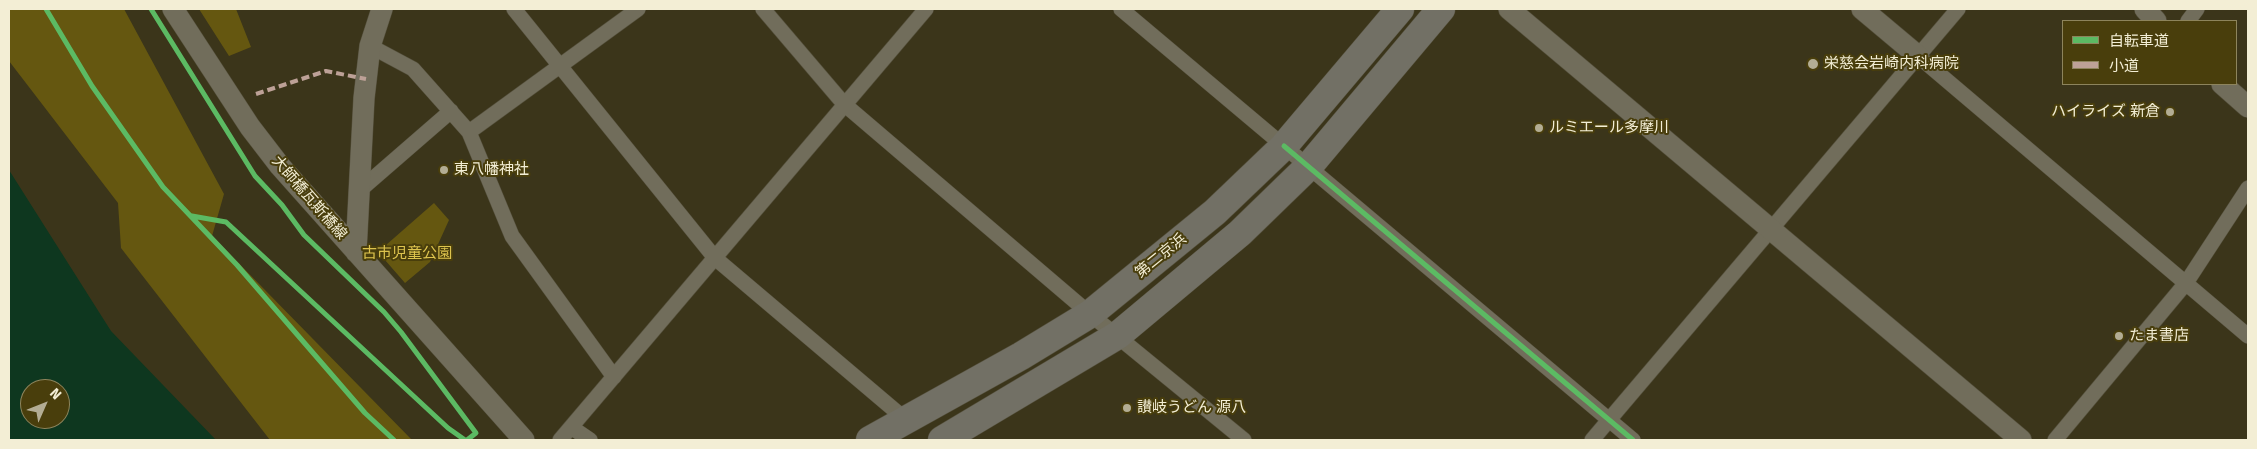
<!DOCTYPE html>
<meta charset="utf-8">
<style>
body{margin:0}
#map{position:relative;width:2257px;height:449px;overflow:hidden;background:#3b351a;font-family:"Fira Sans","Noto Sans JP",sans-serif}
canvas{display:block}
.frame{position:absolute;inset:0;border:10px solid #f3eed5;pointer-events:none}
.legend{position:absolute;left:2062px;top:20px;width:175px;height:65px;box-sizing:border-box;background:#493e0c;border:1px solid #8d845c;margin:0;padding:6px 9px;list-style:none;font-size:15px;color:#f3eed5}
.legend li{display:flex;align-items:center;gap:10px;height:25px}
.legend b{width:25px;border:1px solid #8d845c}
.north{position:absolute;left:20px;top:379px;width:50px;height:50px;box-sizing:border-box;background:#493e0c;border:1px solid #8d845c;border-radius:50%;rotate:46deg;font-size:14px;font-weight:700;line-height:20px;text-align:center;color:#f3eed5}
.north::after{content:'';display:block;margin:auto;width:18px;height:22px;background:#b3ad94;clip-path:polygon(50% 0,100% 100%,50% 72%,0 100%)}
</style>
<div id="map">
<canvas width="2257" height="449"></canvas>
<div class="frame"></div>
<ul class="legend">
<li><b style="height:6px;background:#5cba63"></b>自転車道</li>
<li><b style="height:6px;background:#bda197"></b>小道</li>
</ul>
<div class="north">N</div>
</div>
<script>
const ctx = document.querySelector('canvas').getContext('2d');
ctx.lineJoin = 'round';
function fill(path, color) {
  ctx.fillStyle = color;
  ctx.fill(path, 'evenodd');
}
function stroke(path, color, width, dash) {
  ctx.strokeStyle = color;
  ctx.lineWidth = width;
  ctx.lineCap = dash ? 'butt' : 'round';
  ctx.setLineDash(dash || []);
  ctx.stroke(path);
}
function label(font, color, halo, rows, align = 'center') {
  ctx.font = font + ' "Fira Sans","Noto Sans JP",sans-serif';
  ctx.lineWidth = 4;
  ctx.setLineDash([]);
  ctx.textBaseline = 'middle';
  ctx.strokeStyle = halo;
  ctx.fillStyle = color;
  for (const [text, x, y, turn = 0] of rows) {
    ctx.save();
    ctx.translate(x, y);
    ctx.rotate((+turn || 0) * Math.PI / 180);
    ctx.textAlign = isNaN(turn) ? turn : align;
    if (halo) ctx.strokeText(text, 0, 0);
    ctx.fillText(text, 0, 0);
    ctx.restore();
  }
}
const green = new Path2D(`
 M9,9H124L224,194L212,236L412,440H270L121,248L118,203L9,61Z
 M199,9H236L251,47L229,56Z
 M434,203L449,220L430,262L405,283L378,252Z`);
const water = new Path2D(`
 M9,170L111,331L216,440H9ZM30,389H60V419H30Z`);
const street = new Path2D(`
 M514,9L715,258L905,419
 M763,9L844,104L1090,314L1244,440
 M1121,9L1633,440
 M2188,21L2197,9
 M370,46L413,69L469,132L512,236L614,377
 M1918,56L2248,336
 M469,132L638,9
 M360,190L451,111
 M571,427L590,440
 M560,440L926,9
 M1592,440L1958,9
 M2055,440L2186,283L2248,188`);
const secondary = new Path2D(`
 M173,9L250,127L280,166L524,440
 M1509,9L2021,440
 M1862,9L1918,56
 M2145,9L2156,21
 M2222,84L2248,107
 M356,252L364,98L370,46L382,9`);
const highway = new Path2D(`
 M870,440L1021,356L1090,314L1215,212L1284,146L1400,9
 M942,440L1118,335L1240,233L1309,166L1441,9`);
const quiet = new Path2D(`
 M256,94L326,71L366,79`);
const cycleway = new Path2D(`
 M46,9L92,86L163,187L237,265L365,413L394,440
 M151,9L255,176L282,205L304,235L384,312L401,332L476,433L467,440
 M1284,146L1633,440
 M192,216L226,222L448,428L465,440`);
const markers = [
 [1813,64,6,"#b3ad94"],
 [2170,112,5,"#b3ad94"],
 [1539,128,5,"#b3ad94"],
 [444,170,5,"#b3ad94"],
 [2119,336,5,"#b3ad94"],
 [1127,408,5,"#b3ad94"]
];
const poiNames = [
 ["栄慈会岩崎内科病院",1824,64],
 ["ハイライズ 新倉",2160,112,"right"],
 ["ルミエール多摩川",1549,128],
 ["東八幡神社",454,170],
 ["たま書店",2129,336],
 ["讃岐うどん 源八",1137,408]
];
const streetNames = [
 ["大師橋瓦斯橋線",309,198,49],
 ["第二京浜",1161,256,-39]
];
const parkNames = [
 ["古市児童公園",407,254]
];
fill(green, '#655710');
fill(water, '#0e371f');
stroke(street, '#544f3b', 16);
stroke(secondary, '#544f3b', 22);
stroke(highway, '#544f3b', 29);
stroke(street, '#716d5b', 15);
stroke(secondary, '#716d5b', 21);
stroke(highway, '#727065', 28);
stroke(quiet, '#bda197', 4, [8, 4]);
stroke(cycleway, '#5cba63', 5);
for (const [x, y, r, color] of markers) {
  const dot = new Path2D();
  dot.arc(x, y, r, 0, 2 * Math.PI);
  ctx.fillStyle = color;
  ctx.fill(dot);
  stroke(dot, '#493e0c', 2);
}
label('15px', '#f3eed5', '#493e0c', poiNames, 'left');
label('15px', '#f3eed5', '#493e0c', streetNames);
label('15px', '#ddc34e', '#493e0c', parkNames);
</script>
